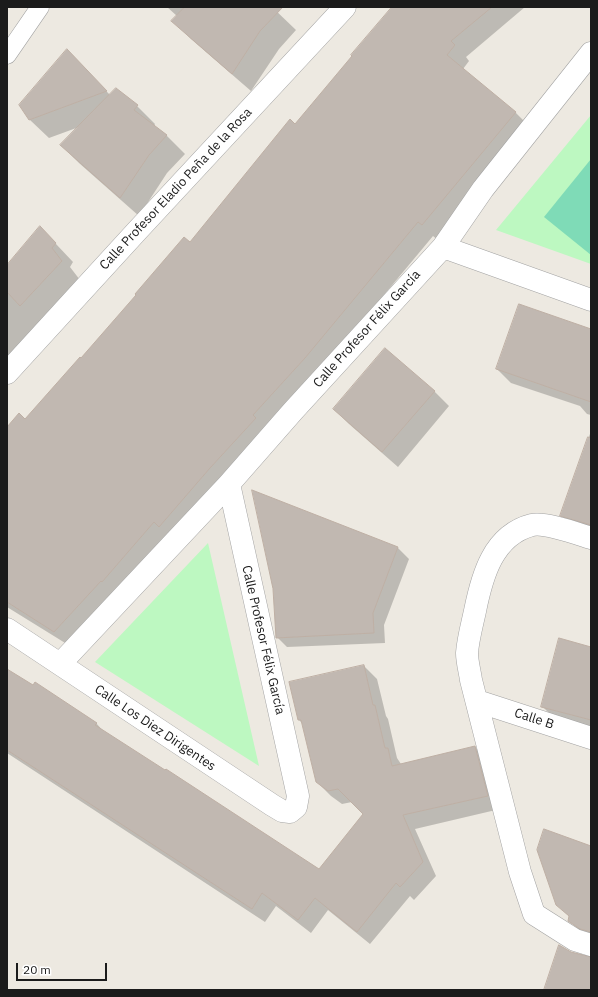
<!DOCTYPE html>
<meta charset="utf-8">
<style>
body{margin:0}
#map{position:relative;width:598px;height:997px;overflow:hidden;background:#ede9e1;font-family:"IBM Plex Sans",sans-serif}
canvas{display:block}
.frame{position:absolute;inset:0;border:8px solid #1b1b1b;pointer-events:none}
.scale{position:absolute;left:16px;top:963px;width:91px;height:18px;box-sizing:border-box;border:2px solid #1b1b1b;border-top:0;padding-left:5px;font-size:12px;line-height:14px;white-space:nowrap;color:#1b1b1b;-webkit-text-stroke:3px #fff;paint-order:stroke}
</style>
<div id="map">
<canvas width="598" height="997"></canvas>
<div class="frame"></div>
<div class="scale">20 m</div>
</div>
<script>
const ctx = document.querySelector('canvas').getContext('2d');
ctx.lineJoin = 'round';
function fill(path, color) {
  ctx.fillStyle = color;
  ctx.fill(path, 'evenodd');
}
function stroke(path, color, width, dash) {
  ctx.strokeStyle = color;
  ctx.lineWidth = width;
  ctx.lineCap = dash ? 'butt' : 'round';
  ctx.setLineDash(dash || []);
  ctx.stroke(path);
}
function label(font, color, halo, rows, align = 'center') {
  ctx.font = font + ' "IBM Plex Sans",sans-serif';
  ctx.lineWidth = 3;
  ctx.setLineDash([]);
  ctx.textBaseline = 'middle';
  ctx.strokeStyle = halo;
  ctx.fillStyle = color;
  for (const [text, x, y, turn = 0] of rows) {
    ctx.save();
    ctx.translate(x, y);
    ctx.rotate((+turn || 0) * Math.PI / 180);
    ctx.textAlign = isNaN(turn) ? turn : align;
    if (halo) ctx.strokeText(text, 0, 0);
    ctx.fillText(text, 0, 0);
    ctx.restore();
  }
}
const park = new Path2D(`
 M591,115V264L496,230Z
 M208,543L259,766L95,662Z`);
const pitch = new Path2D(`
 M591,159V255L544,217Z`);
const shadow = new Path2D(`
 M167,7H272L296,30L279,49L251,91L191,39L173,21L177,16Z
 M394,7H525L466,57L469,61L463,69L516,113L531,128L438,240L433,236L319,373L70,646L7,607V429L26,420L190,243L295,125Z
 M85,69L110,95L137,106L155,124L154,126L167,136L185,154L167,173L139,216L79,163L61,145L79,127L49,138L30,120L20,105Z
 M40,227L73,262L70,267L80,280L7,357V266Z
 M591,333V415L587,414L580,406L511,383L497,369Z
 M434,391L449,406L398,467L349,424L334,409Z
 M591,431V534L574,529L561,515Z
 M253,491L398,548L409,559L384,625L385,643L287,647L277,637L274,588Z
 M591,648V728L553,717L542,706Z
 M364,666L377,679L386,716L388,719L397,758L401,764L475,747L488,760L500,809L415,829L436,876L414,900L410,896L370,944L328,910L311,933L276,906L265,922L7,753V670L96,723L105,733L319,870L365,814L352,802L342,804L331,796L317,782L303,724L299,720Z
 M591,847V938L580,931L569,920L570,917L557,904Z`);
const building = new Path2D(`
 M185,7H283L260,31L232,74L171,21Z
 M392,7H492L451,41L455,45L447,55L516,112L422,225L418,222L305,358L253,415L256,418L210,468L159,527L154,522L102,582L101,581L54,632L7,602V427L19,413L25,419L80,357L81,358L136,295L135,294L184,237L190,242L290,119L295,124L352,56L351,55Z
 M67,49L107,91L29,120L19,105Z
 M116,88L138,105L134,110L167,135L149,155L120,198L60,145Z
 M40,226L56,243L52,248L62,261L20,306L7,292V265Z
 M519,304L591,329V402L496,369Z
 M385,348L435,391L382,452L333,409Z
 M588,437L591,438V525L560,516Z
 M252,490L398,547L373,613L374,633L276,638L273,589Z
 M559,638L591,647V720L541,707Z
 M364,665L373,705H375L385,748H388L392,766L475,746L488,796L403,815L423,862L400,887L396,883L357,932L315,898L298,920L262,893L252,909L7,750V669L33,685L35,682L97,723L95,725L165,770L166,769L319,869L363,814L338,789L328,791L316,782L301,720H298L289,682Z
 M544,829L591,846V932L580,929L568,921L569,916L556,905L537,850Z
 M559,945L571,952L591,957V990H544Z`);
const lane = new Path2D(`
 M7,55L40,7`);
const street = new Path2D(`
 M443,247L591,300
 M7,373L136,232L345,7
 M591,538C578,534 545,522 532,525C493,535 482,576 475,611C472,625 468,639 467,653C467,662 470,672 471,680L520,872L534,914L575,940L591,945
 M7,629L272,805L282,811L290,812L296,807L298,796L229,484L293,411L443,247L483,189L591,53
 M60,664L229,484
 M477,701L591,738`);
const streetNames = [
 ["Calle Profesor Eladio Peña de la Rosa",176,189,-47],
 ["Calle Profesor Félix García",367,329,-48],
 ["Calle Profesor Félix García",263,640,77],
 ["Calle B",534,719,18],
 ["Calle Los Diez Dirigentes",155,728,34]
];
fill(park, '#bdf8c1');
fill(pitch, '#7fdbb7');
fill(shadow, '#0003');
fill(building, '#c1b8b1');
stroke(building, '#beafa4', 1);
stroke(lane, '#a2a2a2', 19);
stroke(street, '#a2a2a2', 23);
stroke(lane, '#fff', 18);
stroke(street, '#fff', 22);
label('13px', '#1b1b1b', '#fff', streetNames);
</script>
